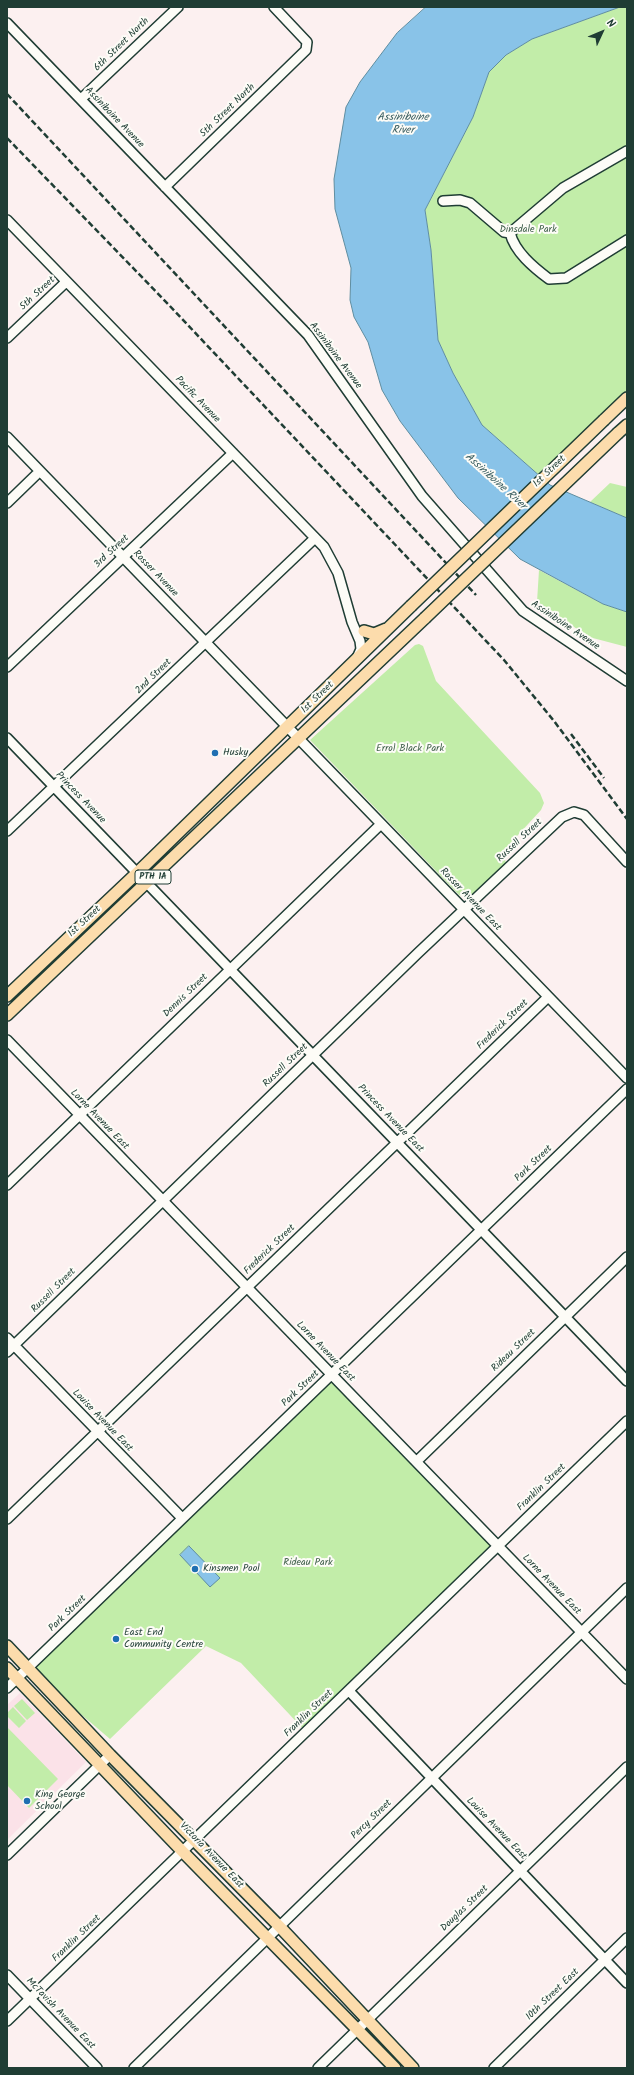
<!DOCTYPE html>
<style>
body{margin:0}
#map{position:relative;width:634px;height:2075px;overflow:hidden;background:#fcf0f0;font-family:Kalam,sans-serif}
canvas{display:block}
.frame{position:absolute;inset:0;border:8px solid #1f3d34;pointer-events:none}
.north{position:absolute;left:582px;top:12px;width:40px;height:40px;-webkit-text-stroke:3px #fdfcf7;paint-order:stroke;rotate:46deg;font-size:11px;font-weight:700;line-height:16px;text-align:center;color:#1f3d34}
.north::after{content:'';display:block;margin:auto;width:14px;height:18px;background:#1f3d34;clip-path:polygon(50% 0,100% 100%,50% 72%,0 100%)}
</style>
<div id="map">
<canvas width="634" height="2075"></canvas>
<div class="frame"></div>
<div class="north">N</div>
</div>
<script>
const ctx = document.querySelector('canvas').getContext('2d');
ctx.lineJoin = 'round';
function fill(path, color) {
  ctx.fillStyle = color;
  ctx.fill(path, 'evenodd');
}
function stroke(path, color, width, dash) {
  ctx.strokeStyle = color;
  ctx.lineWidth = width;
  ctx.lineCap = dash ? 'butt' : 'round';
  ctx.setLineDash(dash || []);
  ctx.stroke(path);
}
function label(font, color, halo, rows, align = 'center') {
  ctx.font = font + ' Kalam,sans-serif';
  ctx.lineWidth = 4;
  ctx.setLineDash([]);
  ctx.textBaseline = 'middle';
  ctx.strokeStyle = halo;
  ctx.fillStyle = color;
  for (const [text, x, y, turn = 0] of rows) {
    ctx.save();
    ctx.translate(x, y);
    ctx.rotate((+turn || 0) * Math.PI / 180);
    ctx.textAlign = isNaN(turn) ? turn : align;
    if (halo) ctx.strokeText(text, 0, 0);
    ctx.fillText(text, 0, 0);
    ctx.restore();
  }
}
const built = new Path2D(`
 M20,1693L86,1762L7,1840V1705Z`);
const green = new Path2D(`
 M620,7H627V395L541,477L482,425L453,373L438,340L431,250L425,210L473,117L489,72L506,55L532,39Z
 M610,483L627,487V518L590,502Z
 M539,570L603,604L627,612V647L589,637L537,602Z
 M419,644L423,646L436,681L540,793L544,803L541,810L506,848L504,856L506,863L474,893L467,897L459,895L310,740L415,645Z
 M332,1374L498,1546L306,1732L241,1663L206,1646L110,1739L27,1668Z
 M22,1699L35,1713L27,1720L14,1706Z
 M13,1707L26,1721L19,1728L7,1716V1713Z
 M7,1727L58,1779L29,1808L7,1785Z`);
const water = new Path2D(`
 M426,7H620L532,39L506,55L489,72L473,117L425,210L431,250L438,340L453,373L482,425L550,485L627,518V612L603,604L520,559L458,498L400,421L382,390L368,342L354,317L350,300L351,268L335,209L334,179L346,107L360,82L397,33Z
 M189,1546L220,1578L210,1587L180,1555Z`);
const minor = new Path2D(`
 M7,23L308,335L422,496L523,611L627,681
 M81,99L178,7
 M627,151L563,188L510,233C515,252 533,267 549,279L566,278L627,240
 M165,187L306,50L307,42L274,7
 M443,201L460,200L470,203L504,232L510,233
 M7,220L324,547L338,573L352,622L360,641L361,649L357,658
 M7,338L66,282
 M7,437L627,1078
 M7,503L40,471
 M7,667L233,453
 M7,738L627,1381
 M7,831L315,538
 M7,1040L627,1679
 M7,1185L381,824
 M7,1338L182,1518
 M7,1352L418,953L562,817L574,812L584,815L627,862
 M417,1461L627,1257
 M7,1519L548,997
 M7,1688L627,1089
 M349,1691L627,1983
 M7,1855L110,1755
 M7,1975L97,2068
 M7,2021L627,1421
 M134,2068L627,1588
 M318,2068L627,1767
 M494,2068L627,1938`);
const major = new Path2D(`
 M604,420L627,398
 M618,433L627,425
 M364,631L374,634L386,629
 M7,996L137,873L411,606
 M7,1015L425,618
 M7,1646L110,1755L279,1926L413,2068
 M7,1668L183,1852L395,2068`);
const rail = new Path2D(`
 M7,94L476,595
 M7,138L168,304L504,660L554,721L627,819
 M571,734L604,778`);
const majorBridge = new Path2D(`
 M411,606L604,420
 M425,618L618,433`);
const markers = [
 [215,753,4,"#1f6fb2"],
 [195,1569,4,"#1f6fb2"],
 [116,1639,4,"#1f6fb2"],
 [27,1801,4,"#1f6fb2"]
];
const shields = [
 [153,877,36]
];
const shieldNames = [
 ["PTH 1A",153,877]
];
const streetNames = [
 ["6th Street North",122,45,-44],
 ["5th Street North",228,111,-44],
 ["Assiniboine Avenue",114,118,46],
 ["5th Street",38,294,-43],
 ["Assiniboine Avenue",335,356,53],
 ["Pacific Avenue",197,400,46],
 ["1st Street",550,472,-44],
 ["3rd Street",112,552,-43],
 ["Rosser Avenue",155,574,46],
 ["Assiniboine Avenue",565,626,34],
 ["2nd Street",154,677,-44],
 ["1st Street",318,698,-44],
 ["Princess Avenue",80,798,46],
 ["Russell Street",520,841,-43],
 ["Rosser Avenue East",470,900,46],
 ["1st Street",85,922,-43],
 ["Dennis Street",186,996,-44],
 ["Frederick Street",503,1025,-44],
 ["Russell Street",286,1066,-44],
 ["Princess Avenue East",390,1119,46],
 ["Lorne Avenue East",99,1120,46],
 ["Park Street",534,1164,-44],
 ["Frederick Street",270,1250,-44],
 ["Russell Street",54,1291,-45],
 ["Rideau Street",514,1351,-44],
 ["Lorne Avenue East",325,1352,46],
 ["Park Street",301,1389,-44],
 ["Louise Avenue East",102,1421,46],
 ["Franklin Street",542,1488,-44],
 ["Lorne Avenue East",551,1585,46],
 ["Park Street",68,1614,-44],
 ["Franklin Street",309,1714,-44],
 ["Percy Street",372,1820,-44],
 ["Louise Avenue East",496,1829,46],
 ["Victoria Avenue East",211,1856,46],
 ["Douglas Street",465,1909,-44],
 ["Franklin Street",77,1939,-44],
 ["10th Street East",553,1995,-44],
 ["McTavish Avenue East",60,2014,46]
];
const parkNames = [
 ["Dinsdale Park",528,230],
 ["Errol Black Park",410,749],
 ["Rideau Park",308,1563]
];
const poiNames = [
 ["Husky",223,753],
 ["Kinsmen Pool",203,1569],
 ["East End",124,1633],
 ["Community Centre",124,1645],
 ["King George",35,1795],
 ["School",35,1807]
];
const waterNames = [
 ["Assiniboine",403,118],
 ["River",403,131],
 ["Assiniboine River",495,482,42]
];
fill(built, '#fbe2e8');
fill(green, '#c2eda9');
fill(water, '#89c3e8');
stroke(water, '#5f8da0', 1);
stroke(minor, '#1f3d34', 12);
stroke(major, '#1f3d34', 14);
stroke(minor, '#fdfcf7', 9);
stroke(major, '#fcdcac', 11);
stroke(rail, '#1f3d34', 2.5, [6, 3]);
stroke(majorBridge, '#1f3d34', 14, []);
stroke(majorBridge, '#fcdcac', 11);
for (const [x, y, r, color] of markers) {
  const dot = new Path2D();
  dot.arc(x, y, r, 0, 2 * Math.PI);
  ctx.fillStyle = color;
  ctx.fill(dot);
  stroke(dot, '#fdfcf7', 1.5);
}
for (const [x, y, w] of shields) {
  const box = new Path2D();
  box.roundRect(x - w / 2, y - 7, w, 14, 3);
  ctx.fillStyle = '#fdfcf7';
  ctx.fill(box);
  stroke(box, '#1f3d34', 1);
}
label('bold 9px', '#1f3d34', null, shieldNames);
label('10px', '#1f3d34', '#fdfcf7', streetNames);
label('10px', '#40604b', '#fdfcf7', parkNames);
label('10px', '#1f3d34', '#fdfcf7', poiNames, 'left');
label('italic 11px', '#3a5e61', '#fdfcf7', waterNames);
</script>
